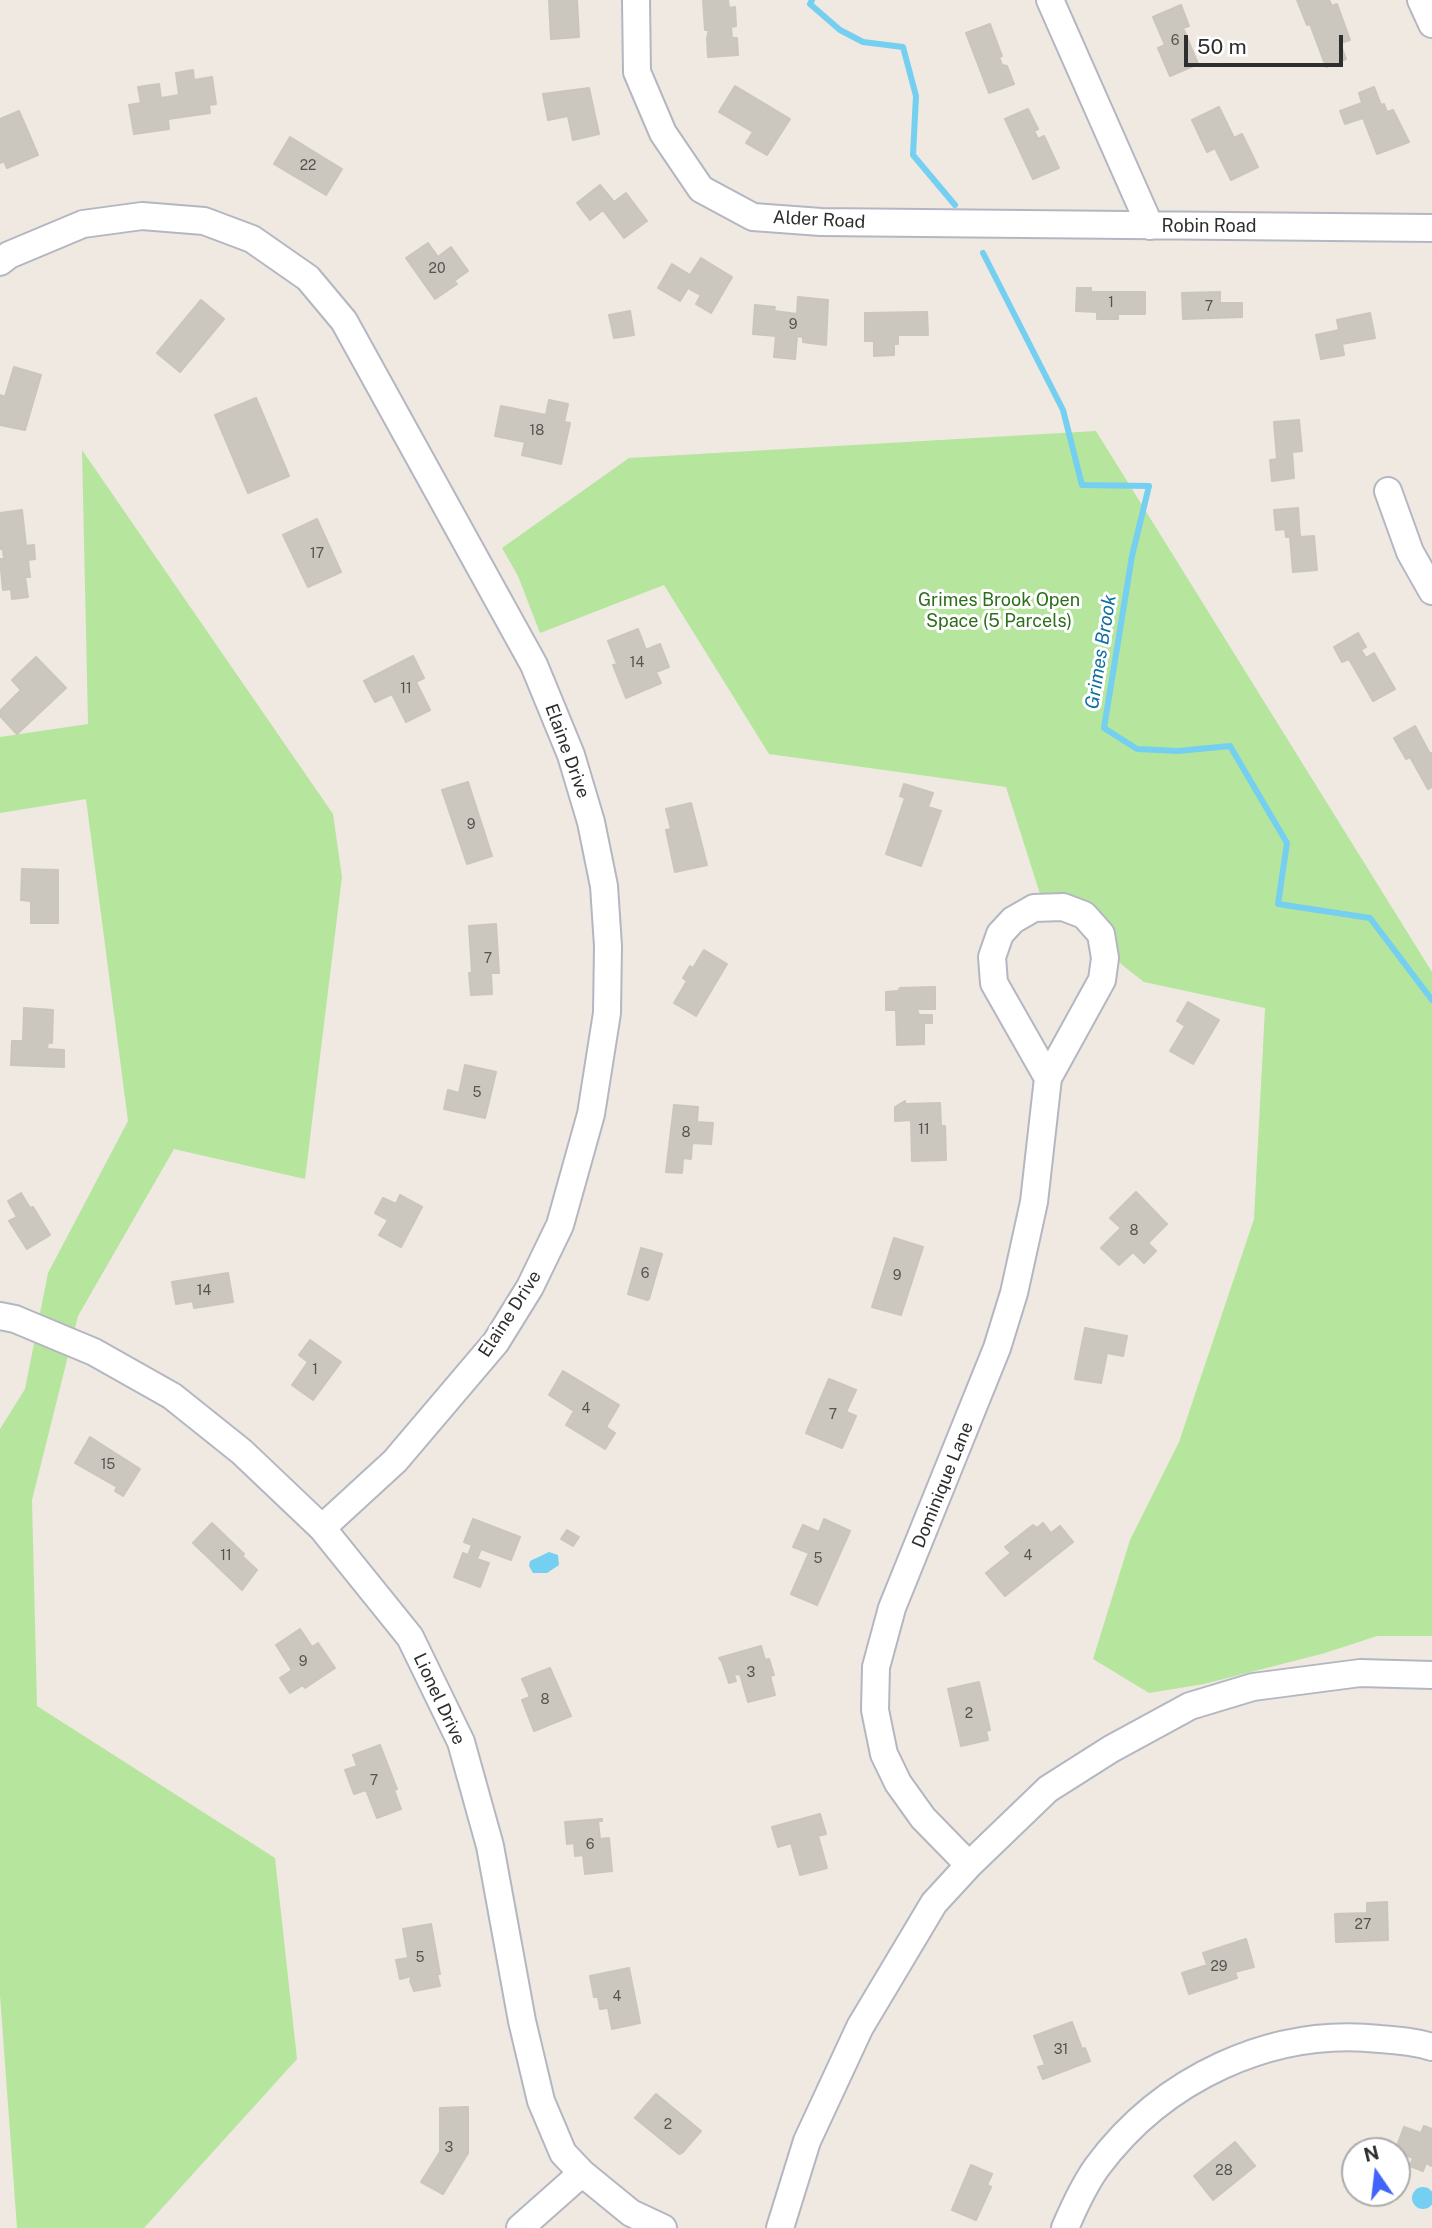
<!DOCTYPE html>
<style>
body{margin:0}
#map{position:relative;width:1432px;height:2228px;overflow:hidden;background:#efe9e1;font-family:"Public Sans",sans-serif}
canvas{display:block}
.north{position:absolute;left:1341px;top:2137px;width:70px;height:70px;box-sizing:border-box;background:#fff;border:2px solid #ababab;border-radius:50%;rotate:346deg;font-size:19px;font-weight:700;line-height:28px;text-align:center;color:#2e2e2e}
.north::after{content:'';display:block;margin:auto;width:24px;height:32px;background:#4264fb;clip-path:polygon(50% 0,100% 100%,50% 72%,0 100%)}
.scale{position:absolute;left:1184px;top:35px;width:159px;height:32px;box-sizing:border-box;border:4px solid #2e2e2e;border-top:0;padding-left:9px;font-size:21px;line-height:24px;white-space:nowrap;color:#2e2e2e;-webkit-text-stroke:5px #fff;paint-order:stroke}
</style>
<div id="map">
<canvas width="1432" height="2228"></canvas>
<div class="north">N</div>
<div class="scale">50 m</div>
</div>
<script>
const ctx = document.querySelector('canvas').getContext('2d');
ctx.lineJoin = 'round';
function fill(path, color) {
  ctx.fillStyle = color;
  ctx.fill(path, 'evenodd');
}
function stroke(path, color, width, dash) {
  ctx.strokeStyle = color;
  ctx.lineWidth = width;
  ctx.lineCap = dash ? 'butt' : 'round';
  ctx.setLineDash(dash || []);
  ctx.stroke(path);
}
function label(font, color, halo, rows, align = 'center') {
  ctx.font = font + ' "Public Sans",sans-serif';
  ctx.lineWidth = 6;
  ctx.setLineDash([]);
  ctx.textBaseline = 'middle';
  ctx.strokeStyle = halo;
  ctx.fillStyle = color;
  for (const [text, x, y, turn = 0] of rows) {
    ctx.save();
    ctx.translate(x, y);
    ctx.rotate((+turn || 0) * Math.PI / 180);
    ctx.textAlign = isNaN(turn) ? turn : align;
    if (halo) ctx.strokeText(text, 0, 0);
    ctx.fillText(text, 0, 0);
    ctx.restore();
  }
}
const green = new Path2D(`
 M1096,431L1432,972V1636H1377L1325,1653L1204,1684L1149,1693L1093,1659L1130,1540L1179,1442L1254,1219L1265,1008L1144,982L1126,968L1040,894L1006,787L769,754L664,585L540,633L518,576L502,548L629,458Z
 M82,450L333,814L342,877L305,1179L174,1149L78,1316L32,1500L37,1706L275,1858L297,2059L144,2228H17L0,1995V1429L25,1389L48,1273L128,1121L86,799L0,813V737L88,724Z`);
const water = new Path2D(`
 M549,1552L558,1555L559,1565L547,1573H533L529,1566L530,1561Z
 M1412 2198a11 11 0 1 1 22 0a11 11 0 1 1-22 0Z`);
const stream = new Path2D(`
 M812,0L810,4L840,30L863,42L903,47L916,96L913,155L955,205
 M983,253L1063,410L1082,485L1149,486L1132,556L1104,728L1137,749L1178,751L1230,746L1287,843L1278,904L1370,918L1432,1000`);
const building = new Path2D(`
 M549,0H577L579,37L551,39Z
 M703,0H728L729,8L735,7L736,26L731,27L732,38H737L738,55L708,57L707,38L709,30H705Z
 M1297,0H1329L1332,6L1337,4L1350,40L1340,43L1346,59L1326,67L1310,24L1307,25Z
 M1181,5L1189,26L1183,28L1198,64L1170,76L1158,48L1165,45L1153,17Z
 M990,24L1002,56L999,57L1002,65L1007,66L1014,84L989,93L966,33Z
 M193,70L194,80L212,77L216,104L209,105L210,113L168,119L169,129L134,134L129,105L141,103L138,87L159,84L161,98L179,95L176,73Z
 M735,86L790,119L767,155L746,143L753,132L719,112Z
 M1374,87L1381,105L1384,104L1387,112L1393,110L1409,142L1377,154L1363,118L1345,124L1340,111L1362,103L1359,93Z
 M589,88L599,134L573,140L568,116L548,120L543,94Z
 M1219,107L1234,138L1242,134L1258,167L1231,180L1215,148L1207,152L1192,120Z
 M1028,109L1038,129L1034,131L1038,139L1044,136L1059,168L1033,179L1005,119Z
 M19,111L38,155L7,168L4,161L0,163V119Z
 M290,137L342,169L326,195L274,164Z
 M600,185L614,202L626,193L647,221L624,238L603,210L590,220L577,203Z
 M428,243L438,257L451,247L468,271L454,281L457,284L435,299L406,258Z
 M701,258L732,277L711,313L696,304L701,295L688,288L680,301L658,288L672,264L690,275Z
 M1077,288H1091V292H1145V314H1118V319H1097V312L1076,311Z
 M1220,292V303H1242V317L1183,319L1182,293Z
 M798,297L828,300L826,345L803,342V337L797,336L795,359L774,357L776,336L753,334L755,305L775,307L774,311L797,314Z
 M201,300L224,319L180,372L157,353Z
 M630,311L634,335L614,338L609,315Z
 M927,312L928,335H898V344H894V355L874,356V341H865V313Z
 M1370,313L1375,338L1342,344L1344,355L1321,359L1316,335L1339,330L1337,320Z
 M14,367L41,375L25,430L0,425V395L5,397Z
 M256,398L289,476L248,493L215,415Z
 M549,400L568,404L564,422L570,423L561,464L522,455L525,442L495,436L501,406L546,415Z
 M1299,420L1302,451L1292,452L1294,478L1272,481L1270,460L1277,459L1274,422Z
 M1298,508L1300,537L1314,536L1317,570L1293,572L1290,537H1286L1285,529L1276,530L1274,510Z
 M22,510L26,546L34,545L35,559L28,560L30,577H25L28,597L12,599L11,589L3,590L0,559H4L3,549H0V513Z
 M317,519L341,572L308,587L283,535Z
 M638,629L646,650L660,644L669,667L656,672L661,683L626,698L613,665L617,664L608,641Z
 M1358,633L1366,647L1361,650L1366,658L1374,653L1395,689L1373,701L1349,659L1342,662L1334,647Z
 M413,656L424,678L416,682L430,710L406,722L392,694L375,702L364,681Z
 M36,657L66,688L17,734L0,716V711L21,690L12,680Z
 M1415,726L1430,754L1432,753V787L1428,789L1410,757L1406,759L1394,738Z
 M468,782L492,856L467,864L442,790Z
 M904,784L933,793L928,807L941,811L921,866L886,854L905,798L900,796Z
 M691,803L707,865L675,872L666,830L671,829L666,809Z
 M22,869L58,870V923H31V901L21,900Z
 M496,924L499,973H491L492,994L471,995L469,973H472L469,926Z
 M704,950L727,964L696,1016L674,1003L687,981L683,978L690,966L693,968Z
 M935,987V1009H917L919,1015H932V1023H924V1044L897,1045L896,1010H886V992L898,991L900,988Z
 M1188,1002L1219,1020L1193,1064L1170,1051L1185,1026L1177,1021Z
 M24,1008L53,1010L52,1043L48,1042L47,1049L64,1050V1067L11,1065L12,1041H23Z
 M465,1065L496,1072L485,1118L444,1109L448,1090L459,1093Z
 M905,1101V1104L940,1103L941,1126H945L946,1160L912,1161L911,1120L895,1121V1107Z
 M674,1105L698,1107L697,1122L713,1123L711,1144L692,1143L691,1159L683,1158L682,1173L666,1172Z
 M1136,1192L1167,1224L1148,1243L1156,1251L1144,1263L1133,1252L1119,1265L1101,1248L1121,1228L1110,1218Z
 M21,1193L30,1208L33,1207L50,1235L27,1249L9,1221L17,1217L8,1201Z
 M400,1195L422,1207L401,1247L379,1235L388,1220L375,1213L383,1198L396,1204Z
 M894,1238L923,1247L901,1315L872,1307Z
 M641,1248L662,1254L649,1299L647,1300L628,1294Z
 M228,1273L233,1302L194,1308L193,1301L176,1304L172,1282Z
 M1085,1328L1127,1336L1123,1356L1107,1353L1101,1383L1075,1379Z
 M310,1340L341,1362L313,1400L292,1385L308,1362L299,1355Z
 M563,1371L619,1405L606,1427L615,1433L605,1449L566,1425L574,1411L549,1395Z
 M829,1379L856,1390L846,1412L856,1416L842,1448L806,1433Z
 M90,1437L140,1469L123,1496L115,1491L117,1487L75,1463Z
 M473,1519L520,1537L511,1560L481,1549L477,1559L489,1563L480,1587L454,1577L463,1553L468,1555L472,1545L464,1542Z
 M824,1519L850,1531L817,1605L791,1594L809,1553L793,1547L803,1525L819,1532Z
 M212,1523L244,1554L242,1556L257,1570L242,1590L193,1543Z
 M1043,1523L1051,1533L1060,1526L1073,1542L1005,1596L986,1573L1011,1553L1005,1547L1033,1525L1037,1528Z
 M567,1530L579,1537L573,1546L561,1539Z
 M300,1629L312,1647L318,1643L335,1668L305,1688L303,1685L290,1693L280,1678L292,1670L276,1645Z
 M761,1646L765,1660L769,1659L774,1675L770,1676L775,1695L748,1702L740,1674L734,1675L736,1681L729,1683L722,1662L719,1658Z
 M550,1668L571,1716L534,1731L522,1700L530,1697L522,1679Z
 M979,1682L990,1730L986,1731L988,1740L961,1746L948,1689Z
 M380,1745L397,1789L394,1790L401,1809L377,1818L366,1790L354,1794L345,1770L357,1766L353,1755Z
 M820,1814L826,1834L818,1836L827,1868L800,1875L791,1843L778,1847L772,1827Z
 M602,1819V1821H598L600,1839L609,1838L612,1871L585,1874L583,1855L575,1856L574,1843L567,1844L565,1822Z
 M1387,1902L1388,1940L1336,1942L1335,1914L1367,1913V1903Z
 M431,1924L440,1974H437L440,1986L414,1991L410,1981L412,1976L400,1979L396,1960L408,1958L403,1929Z
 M1246,1939L1254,1967L1235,1972L1237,1978L1189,1994L1182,1973L1207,1965L1203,1953Z
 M629,1968L640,2023L612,2029L608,2008L600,2009L598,1997H594L590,1976Z
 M1072,2022L1082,2049L1085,2048L1090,2061L1043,2079L1038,2067L1045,2065L1034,2036Z
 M656,2094L701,2131L682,2153L679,2154L635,2118Z
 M468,2107V2153L443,2194L421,2182L440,2152V2108Z
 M1424,2126L1432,2129V2166L1426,2163L1423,2171L1410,2166L1413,2158L1395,2151L1404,2127L1421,2133Z
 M1235,2142L1255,2166L1213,2200L1194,2176Z
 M971,2165L992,2174L987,2185L991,2187L976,2220L952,2210Z`);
const minor = new Path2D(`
 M636,0L637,72L663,133L701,189L753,217L821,222L1432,228
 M1050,0L1150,226
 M1421,0L1432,24
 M0,262L9,255L83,224L142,216L204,221L252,239L308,278L344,321L534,665L571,755L591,822L604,886L608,946L607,1013L591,1114L560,1225L530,1287L496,1342L395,1461L322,1528
 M1388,491L1410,552L1432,591
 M0,1316L15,1319L94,1352L172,1396L242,1452L322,1528L410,1637L461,1742L490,1846L522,2021L541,2101L563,2153L582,2173L631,2213L663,2228
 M969,1865L923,1818L898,1783L884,1754L875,1710L876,1667L892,1608L997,1348L1014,1293L1034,1202L1048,1078L1102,980L1105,958L1101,934L1084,915L1063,907L1034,908L1013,920L1000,934L992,957L994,983L1048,1078
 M520,2228L582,2173
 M780,2228L807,2141L860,2027L934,1903L969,1865L1048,1789L1111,1749L1190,1706L1253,1687L1360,1673L1432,1675
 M1065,2228C1074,2207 1084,2185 1097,2167C1162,2079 1271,2027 1380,2039C1397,2040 1416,2042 1432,2047`);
const numberNames = [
 ["6",1175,41],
 ["22",308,166],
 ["20",437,269],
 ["1",1111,303],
 ["7",1209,307],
 ["9",793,325],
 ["18",537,431],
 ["17",317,554],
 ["14",637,663],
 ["11",406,689],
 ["9",471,825],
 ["7",488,959],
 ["5",477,1093],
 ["11",924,1130],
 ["8",686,1133],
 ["8",1134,1231],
 ["6",645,1274],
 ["9",897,1276],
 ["14",204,1291],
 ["1",315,1370],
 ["4",586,1409],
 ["7",833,1415],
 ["15",108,1465],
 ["11",226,1556],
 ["4",1028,1556],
 ["5",818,1559],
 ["9",303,1662],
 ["3",751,1673],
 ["8",545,1700],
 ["2",969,1714],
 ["7",374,1781],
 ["6",590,1845],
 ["27",1363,1925],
 ["5",420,1958],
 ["29",1219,1967],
 ["4",617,1997],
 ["31",1061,2050],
 ["2",668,2125],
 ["3",449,2148],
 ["28",1224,2171]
];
const streetNames = [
 ["Alder Road",819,220,3],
 ["Robin Road",1209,226],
 ["Elaine Drive",567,751,70],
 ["Elaine Drive",510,1314,-57],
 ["Dominique Lane",943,1485,-68],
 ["Lionel Drive",439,1699,65]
];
const parkNames = [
 ["Grimes Brook Open",999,600],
 ["Space (5 Parcels)",999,621]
];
const waterNames = [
 ["Grimes Brook",1101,652,-81]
];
fill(green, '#b6e59e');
fill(water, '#75cff0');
stroke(stream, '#75cff0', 6);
fill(building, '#cbc7bf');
stroke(building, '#cbc5ba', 2);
stroke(minor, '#b4b7c1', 30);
stroke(minor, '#fff', 26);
label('14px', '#555452', null, numberNames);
label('18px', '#2e2e2e', '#fff', streetNames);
label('18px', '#2c6e1b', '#fff', parkNames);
label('italic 19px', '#0d6fa3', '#fff', waterNames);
</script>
